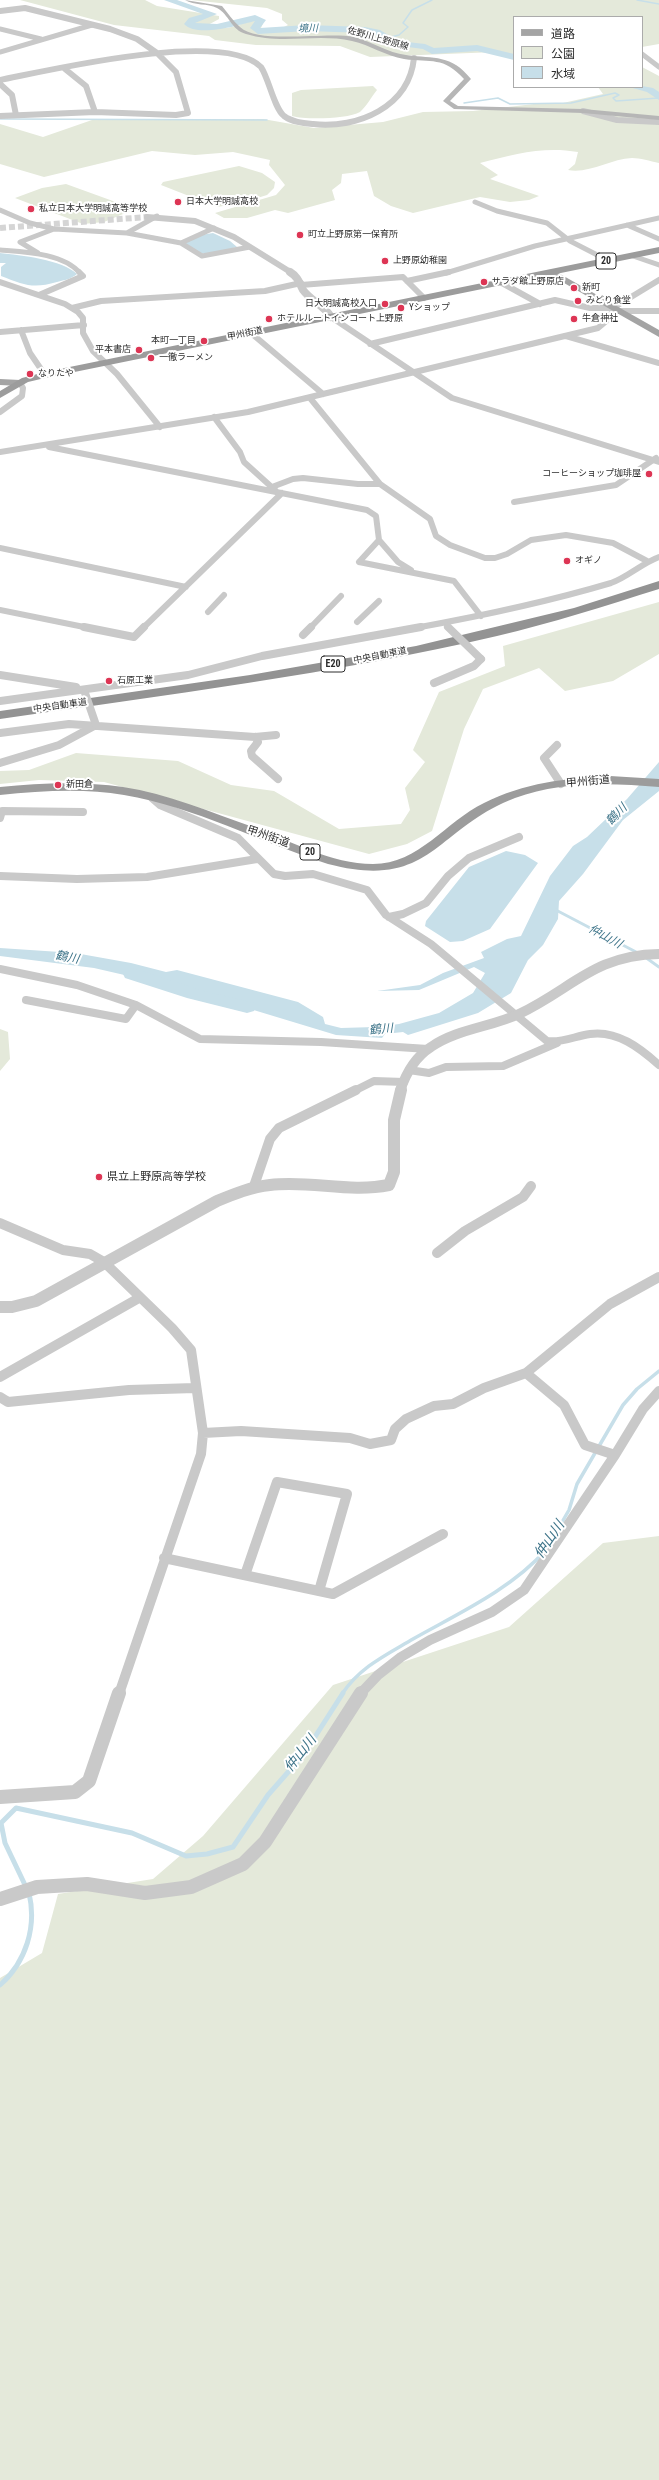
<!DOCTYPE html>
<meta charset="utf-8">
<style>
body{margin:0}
#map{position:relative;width:659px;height:2480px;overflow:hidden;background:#fff;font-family:"Roboto Condensed","Noto Sans JP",sans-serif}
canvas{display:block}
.legend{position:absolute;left:513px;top:16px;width:130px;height:72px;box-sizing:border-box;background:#fff;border:1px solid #ababab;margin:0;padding:5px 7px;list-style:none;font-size:12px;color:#2c2c2c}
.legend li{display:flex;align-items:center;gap:8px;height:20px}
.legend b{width:20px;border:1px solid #ababab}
</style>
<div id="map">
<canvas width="659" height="2480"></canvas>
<ul class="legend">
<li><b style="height:5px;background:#a4a4a4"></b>道路</li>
<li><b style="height:11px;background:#e4e9da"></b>公園</li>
<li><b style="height:11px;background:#c7dfe9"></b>水域</li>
</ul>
</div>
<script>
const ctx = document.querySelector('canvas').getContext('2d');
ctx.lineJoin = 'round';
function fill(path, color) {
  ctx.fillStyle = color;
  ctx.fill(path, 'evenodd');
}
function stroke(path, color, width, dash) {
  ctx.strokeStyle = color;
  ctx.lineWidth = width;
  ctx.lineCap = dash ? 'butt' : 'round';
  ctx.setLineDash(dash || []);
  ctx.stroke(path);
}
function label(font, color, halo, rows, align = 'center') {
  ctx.font = font + ' "Roboto Condensed","Noto Sans JP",sans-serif';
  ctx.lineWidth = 4;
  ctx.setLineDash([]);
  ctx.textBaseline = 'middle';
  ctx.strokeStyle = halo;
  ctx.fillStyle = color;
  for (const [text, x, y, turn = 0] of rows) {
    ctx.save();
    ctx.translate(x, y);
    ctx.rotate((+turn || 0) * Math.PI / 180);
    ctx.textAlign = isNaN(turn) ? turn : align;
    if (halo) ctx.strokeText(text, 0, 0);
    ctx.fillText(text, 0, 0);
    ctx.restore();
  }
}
const green = new Path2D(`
 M20,0H145L157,6L219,16V19L208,25L211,27L227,28L240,25L242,20L264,21L261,28L280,29L288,25L282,20V14L267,8L191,0H659V44L642,47V17H514V58L496,52L370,57L340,46L256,45L215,40L209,36L114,25Z
 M642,67L659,76V163C650,161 640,158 632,158C610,159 589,174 568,170L575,164L578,152C544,146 514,154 480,163L498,175L490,179L539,196L529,200L510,202L480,197L413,213L391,206L374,196L367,171L342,174L341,183L332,190L335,200L288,213L275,210L247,218H224L215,213L276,195L285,185L269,165L270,160L233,152L195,155L152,151L44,177L0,164V124L43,137L92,120L263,119L314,128L383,122L423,112L473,111L534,104L563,103L603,94L598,87H642Z
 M373,86L377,90C372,96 366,107 360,112C348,119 305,120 292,116V93L301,90Z
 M239,166L262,173L275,182L274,188L267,195L241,203L217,207L161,185L163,182Z
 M66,184L135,209L104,222L83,224L15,198L42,188Z
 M659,602V654L613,681L565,691L539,668L483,689L464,729L432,831L407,844L369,854L104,782L39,780L0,784V771L29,770L76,753L178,761L231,785L274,791L339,829L401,824L410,810L405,788L425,762L413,750L439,692L505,666L503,646Z
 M0,1029L8,1032L10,1059L0,1071Z
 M659,1536V2480H0V1978L42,1953L58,1894L153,1879L203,1836L333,1685L509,1627L603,1543Z`);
const water = new Path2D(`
 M213,233L230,241L237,247C218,251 199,261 185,243L201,235Z
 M0,253C20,255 63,260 77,274C71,279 65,280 57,282C33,289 24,285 1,276V267L6,263H0Z
 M659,762V791L623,820L583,874L559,901L558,919L543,945L528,960L511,993L478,1013L408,1035L403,1032L385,1034L382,1038L336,1035L181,988L94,968L0,956V948L75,953L131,963L166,972L177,970L298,1002L323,1017L325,1024L341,1028L375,1027L399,1024L439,1013L473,993L485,973L474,967L419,990L377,991L420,985L443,973L484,958L481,952L507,939L521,936L550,876L573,846L587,837L627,799Z
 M506,851L525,855L538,863L490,929L463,941L450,942L425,926L426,921L469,867Z`);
const streamFar3 = new Path2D(`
 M637,0L659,4
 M387,38L399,35L408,27L403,23L412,10L432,0
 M464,103L498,98L510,104L571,103L615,93L619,95L613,98L616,101L659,98
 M0,119L267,120`);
const streamFar2 = new Path2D(`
 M554,909L638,953
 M645,957L659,967`);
const streamFar1 = new Path2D(`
 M554,1536L569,1510L577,1484L623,1405L637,1389L659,1371
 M342,1694C360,1667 386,1655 413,1639C459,1613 510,1590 546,1550`);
const stream = new Path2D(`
 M26,1887L5,1843L1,1823L16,1808L132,1833L186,1856L207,1854L233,1847L268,1795L304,1754L343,1693
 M0,1985C26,1962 37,1927 29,1893`);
const river = new Path2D(`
 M164,0H177L217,14L195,23L217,24L255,15L266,20L260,28L307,25L365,27L380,30L398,41L425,44L434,48L477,45L514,54V60L477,51L432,54L423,49L393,45L374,34L365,33L307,31L258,34L250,28L255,21C239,25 197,38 184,24L189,18L203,14Z
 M642,86L653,88L659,92V100L647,92L629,87Z
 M132,968L200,990L254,1003L256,1007L254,1011L247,1013L187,998L125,978L123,974L125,970Z`);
const tertiaryTunnel = new Path2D(`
 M0,228L147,217`);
const minorFar4 = new Path2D(`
 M0,29L41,39
 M0,52L92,25
 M642,54L659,67
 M475,202L497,211L547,223L570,241L609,261
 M0,210L30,223L54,229L127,233L181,243L202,256L250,247
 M627,225L659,239
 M127,233L157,216
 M181,243L214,228
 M0,250C25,252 63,253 80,273
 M38,253L20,242L54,229
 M633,256L659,265
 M446,273L535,246L659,218`);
const minorFar3 = new Path2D(`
 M407,281L449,272
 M0,282L65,304L78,312L83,318V333L93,351L117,374L160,427
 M502,283L540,304
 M301,285L403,277L424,298
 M39,295L83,276L79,272
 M72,308L101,301L265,291L301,283
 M618,311H659
 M331,317L452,398L659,462
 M21,330L30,353L45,375
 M0,332L84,325
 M251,333L323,394
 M566,336L659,363
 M370,344L555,300L590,308H613L659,280
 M310,398L380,484
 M0,412L22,396L23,388L20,383
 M214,417L240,452L244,462L276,491
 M49,447L367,510L376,516L379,540L359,562
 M0,452L248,412L598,328L610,318L613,308
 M272,487L293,479L303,478L358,484H380L430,519L436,536L450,545L485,558H495L507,554L531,540L566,535L613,543L647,561
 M514,502L616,485L656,458
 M379,540L398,562L411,570
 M0,548L186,587
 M359,562L454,581L481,616
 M0,610L89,628
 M208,612L224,595
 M357,622L379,601
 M143,628L282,493
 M310,628L341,596
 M415,628C481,616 547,602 611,583C628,577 642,563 659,557`);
const minorFar2 = new Path2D(`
 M84,627L134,637L144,627
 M303,635L311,627
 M0,675L76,687
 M434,683L474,666L481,659
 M0,701L188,675L262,656L421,627
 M0,733L69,724L255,737L276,735
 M255,737L258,742L251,751L252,756L278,779
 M557,745L544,758L561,784
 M0,763L59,745L96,725
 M152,798L160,805L238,838L274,874L285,876L313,874L367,890L386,915L431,944L547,1041C563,1043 575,1036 590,1034C617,1030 640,1048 659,1065
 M0,818L2,811L83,812
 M0,876L77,879L147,877L257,859
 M389,917L403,914L426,903L448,876L469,858L519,837
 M0,969L77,985L136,1005L200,1039L321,1042L428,1049
 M26,1000L126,1019L136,1005
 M409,1070L429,1073L446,1067L503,1066L557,1043
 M354,1091L374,1081L404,1082`);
const minorFar1 = new Path2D(`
 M254,1186L270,1139L279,1128L356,1090
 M0,1223L63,1250L90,1254L104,1262L172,1328L191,1350L203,1433L201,1454L119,1694
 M437,1253L465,1231L523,1197L531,1186
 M526,1373L564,1405L585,1445L615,1455
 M0,1377L139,1298
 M0,1397L8,1402L129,1390L195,1388
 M203,1433L241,1431L350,1438L370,1444L391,1440L395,1429L406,1419L434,1406L453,1404L484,1388L526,1373L610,1304L659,1277
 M164,1558L333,1594L443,1534
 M245,1575L277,1482L347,1494L319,1591
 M360,1694L378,1675L401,1657L430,1640L492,1612L524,1590L615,1455L643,1409L659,1391`);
const minor = new Path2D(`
 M0,1797L75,1792L89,1781L119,1693
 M0,1899L37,1887L87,1884L145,1893L191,1887L243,1864L265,1842L361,1693`);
const tertiaryFar3 = new Path2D(`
 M0,11L25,8L110,29L137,39L157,53L176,72L188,113L176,115L95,112L0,116
 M65,69L86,86L95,112
 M0,80C51,70 223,29 261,67C269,79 274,108 284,116C292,122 303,123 313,124C358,129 409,107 414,58
 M0,84L12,95L16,115
 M583,111L617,120L659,122
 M147,217L195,221L234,237L292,273`);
const tertiaryFar2 = new Path2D(`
 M290,272C298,277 299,282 303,290C311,301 324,305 331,317`);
const tertiaryFar1 = new Path2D(`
 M400,1091C406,1073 415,1057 431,1047C457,1029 491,1027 519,1014C572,989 594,955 659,954`);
const tertiary = new Path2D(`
 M0,1307H12L36,1301L217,1201C234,1194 251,1187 270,1185C310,1180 349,1193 389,1185L394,1172V1120L401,1090`);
const secondary = new Path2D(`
 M185,0L222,6C228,13 233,21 240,27C259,45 327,31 354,37C371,41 388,53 406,55C435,59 451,54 471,79L450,101L458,106L583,109L659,116V120L583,113L454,109L443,101L464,79C443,56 432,63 404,59C386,56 370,45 352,41C317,33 282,45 246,34C231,30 229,14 217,8C208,3 194,6 185,0Z`);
const primary = new Path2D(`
 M553,270L659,330V337L550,275V271Z
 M0,379L20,380L25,383L20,386L0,385Z`);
const trunk = new Path2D(`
 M659,247V253L45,378L28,382L0,398V391L22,378L45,372Z
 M610,776L659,779V787C611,783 561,781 515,798C434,829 432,891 328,864C260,842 195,807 124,795C83,788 41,791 0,795V787C41,783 82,781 123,787C168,794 210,812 253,827C291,841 331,864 373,864C419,864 445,822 484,803C523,783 567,778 610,776Z`);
const motorway = new Path2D(`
 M659,581V589C605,606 552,623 497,636C333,674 166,695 0,719V711L250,675L416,646L574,608Z`);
const minorBridgeFar1 = new Path2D(`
 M447,626L449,628`);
const minorBridge = new Path2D(`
 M448,627L481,659
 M85,693L96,725`);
const markers = [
 [178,202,4,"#dd3554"],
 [31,209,4,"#dd3554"],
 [300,235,4,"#dd3554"],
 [385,261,4,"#dd3554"],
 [484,282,4,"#dd3554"],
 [574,288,4,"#dd3554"],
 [578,301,4,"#dd3554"],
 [385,304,4,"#dd3554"],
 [401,308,4,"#dd3554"],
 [269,319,4,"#dd3554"],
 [574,319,4,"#dd3554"],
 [204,341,4,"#dd3554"],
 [139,350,4,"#dd3554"],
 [151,358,4,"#dd3554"],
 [30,374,4,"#dd3554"],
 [649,474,4,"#dd3554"],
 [567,561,4,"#dd3554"],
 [109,681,4,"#dd3554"],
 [58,785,4,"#dd3554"],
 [99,1177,4,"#dd3554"]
];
const farStreetnames = [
 ["佐野川上野原線",378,39,16],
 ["甲州街道",245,334,-11],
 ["中央自動車道",380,656,-11],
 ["中央自動車道",60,706,-8]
];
const farPoinames = [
 ["日本大学明誠高校",186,202],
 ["私立日本大学明誠高等学校",39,209],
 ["町立上野原第一保育所",308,235],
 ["上野原幼稚園",393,261],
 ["サラダ館上野原店",492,282],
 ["新町",582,288],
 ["みどり食堂",586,301],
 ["日大明誠高校入口",377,304,"right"],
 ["Yショップ",409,308],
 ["ホテルルートインコート上野原",277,319],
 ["牛倉神社",582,319],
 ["本町一丁目",196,341,"right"],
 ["平本書店",131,350,"right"],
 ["一徹ラーメン",159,358],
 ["なりたや",38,374],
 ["コーヒーショップ珈琲屋",641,474,"right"],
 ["オギノ",575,561],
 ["石原工業",117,681],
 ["新田倉",66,785]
];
const farWaternames = [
 ["境川",308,29,-1]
];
const shields = [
 [606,261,20],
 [333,664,24],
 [310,852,20]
];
const shieldNames = [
 ["20",606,261],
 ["E20",333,664],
 ["20",310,852]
];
const streetNames = [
 ["甲州街道",588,782,-5],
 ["甲州街道",268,837,19]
];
const poiNames = [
 ["県立上野原高等学校",107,1177]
];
const waterNames = [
 ["鶴川",617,815,-45],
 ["仲山川",605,937,29],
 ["鶴川",67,958,10],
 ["鶴川",381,1030,-5]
];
const nearWaternames = [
 ["仲山川",550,1540,-56],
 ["仲山川",301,1754,-52]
];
fill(green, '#e4e9da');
fill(water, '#c7dfe9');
stroke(streamFar3, '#c7dfe9', 1.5);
stroke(streamFar2, '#c7dfe9', 3);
stroke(streamFar1, '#c7dfe9', 3.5);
stroke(stream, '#c7dfe9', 5);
fill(river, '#c7dfe9');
stroke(tertiaryTunnel, '#d5d5d5', 6, [6, 3]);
stroke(minorFar4, '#c9c9c9', 5);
stroke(minorFar3, '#c9c9c9', 6);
stroke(minorFar2, '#c9c9c9', 8);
stroke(minorFar1, '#c9c9c9', 10);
stroke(minor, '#c9c9c9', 14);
stroke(tertiaryFar3, '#c9c9c9', 6);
stroke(tertiaryFar2, '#c9c9c9', 8);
stroke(tertiaryFar1, '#c9c9c9', 10);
stroke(tertiary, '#c9c9c9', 12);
fill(secondary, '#b6b6b6');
fill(primary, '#a4a4a4');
fill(trunk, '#9c9c9c');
fill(motorway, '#939393');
stroke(minorBridgeFar1, '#c9c9c9', 6);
stroke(minorBridge, '#c9c9c9', 8);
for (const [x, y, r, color] of markers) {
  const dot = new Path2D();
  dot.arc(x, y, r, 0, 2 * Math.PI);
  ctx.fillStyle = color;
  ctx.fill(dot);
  stroke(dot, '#fff', 1.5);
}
label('9px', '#2c2c2c', '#fff', farStreetnames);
label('9px', '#2c2c2c', '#fff', farPoinames, 'left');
label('italic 10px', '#3f758a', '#fff', farWaternames);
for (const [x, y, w] of shields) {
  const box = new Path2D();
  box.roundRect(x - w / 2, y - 8, w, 16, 3);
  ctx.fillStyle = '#fff';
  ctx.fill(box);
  stroke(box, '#2c2c2c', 1);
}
label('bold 10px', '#2c2c2c', null, shieldNames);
label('11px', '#2c2c2c', '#fff', streetNames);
label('11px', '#2c2c2c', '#fff', poiNames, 'left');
label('italic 12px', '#3f758a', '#fff', waterNames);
label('italic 14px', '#3f758a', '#fff', nearWaternames);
</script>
